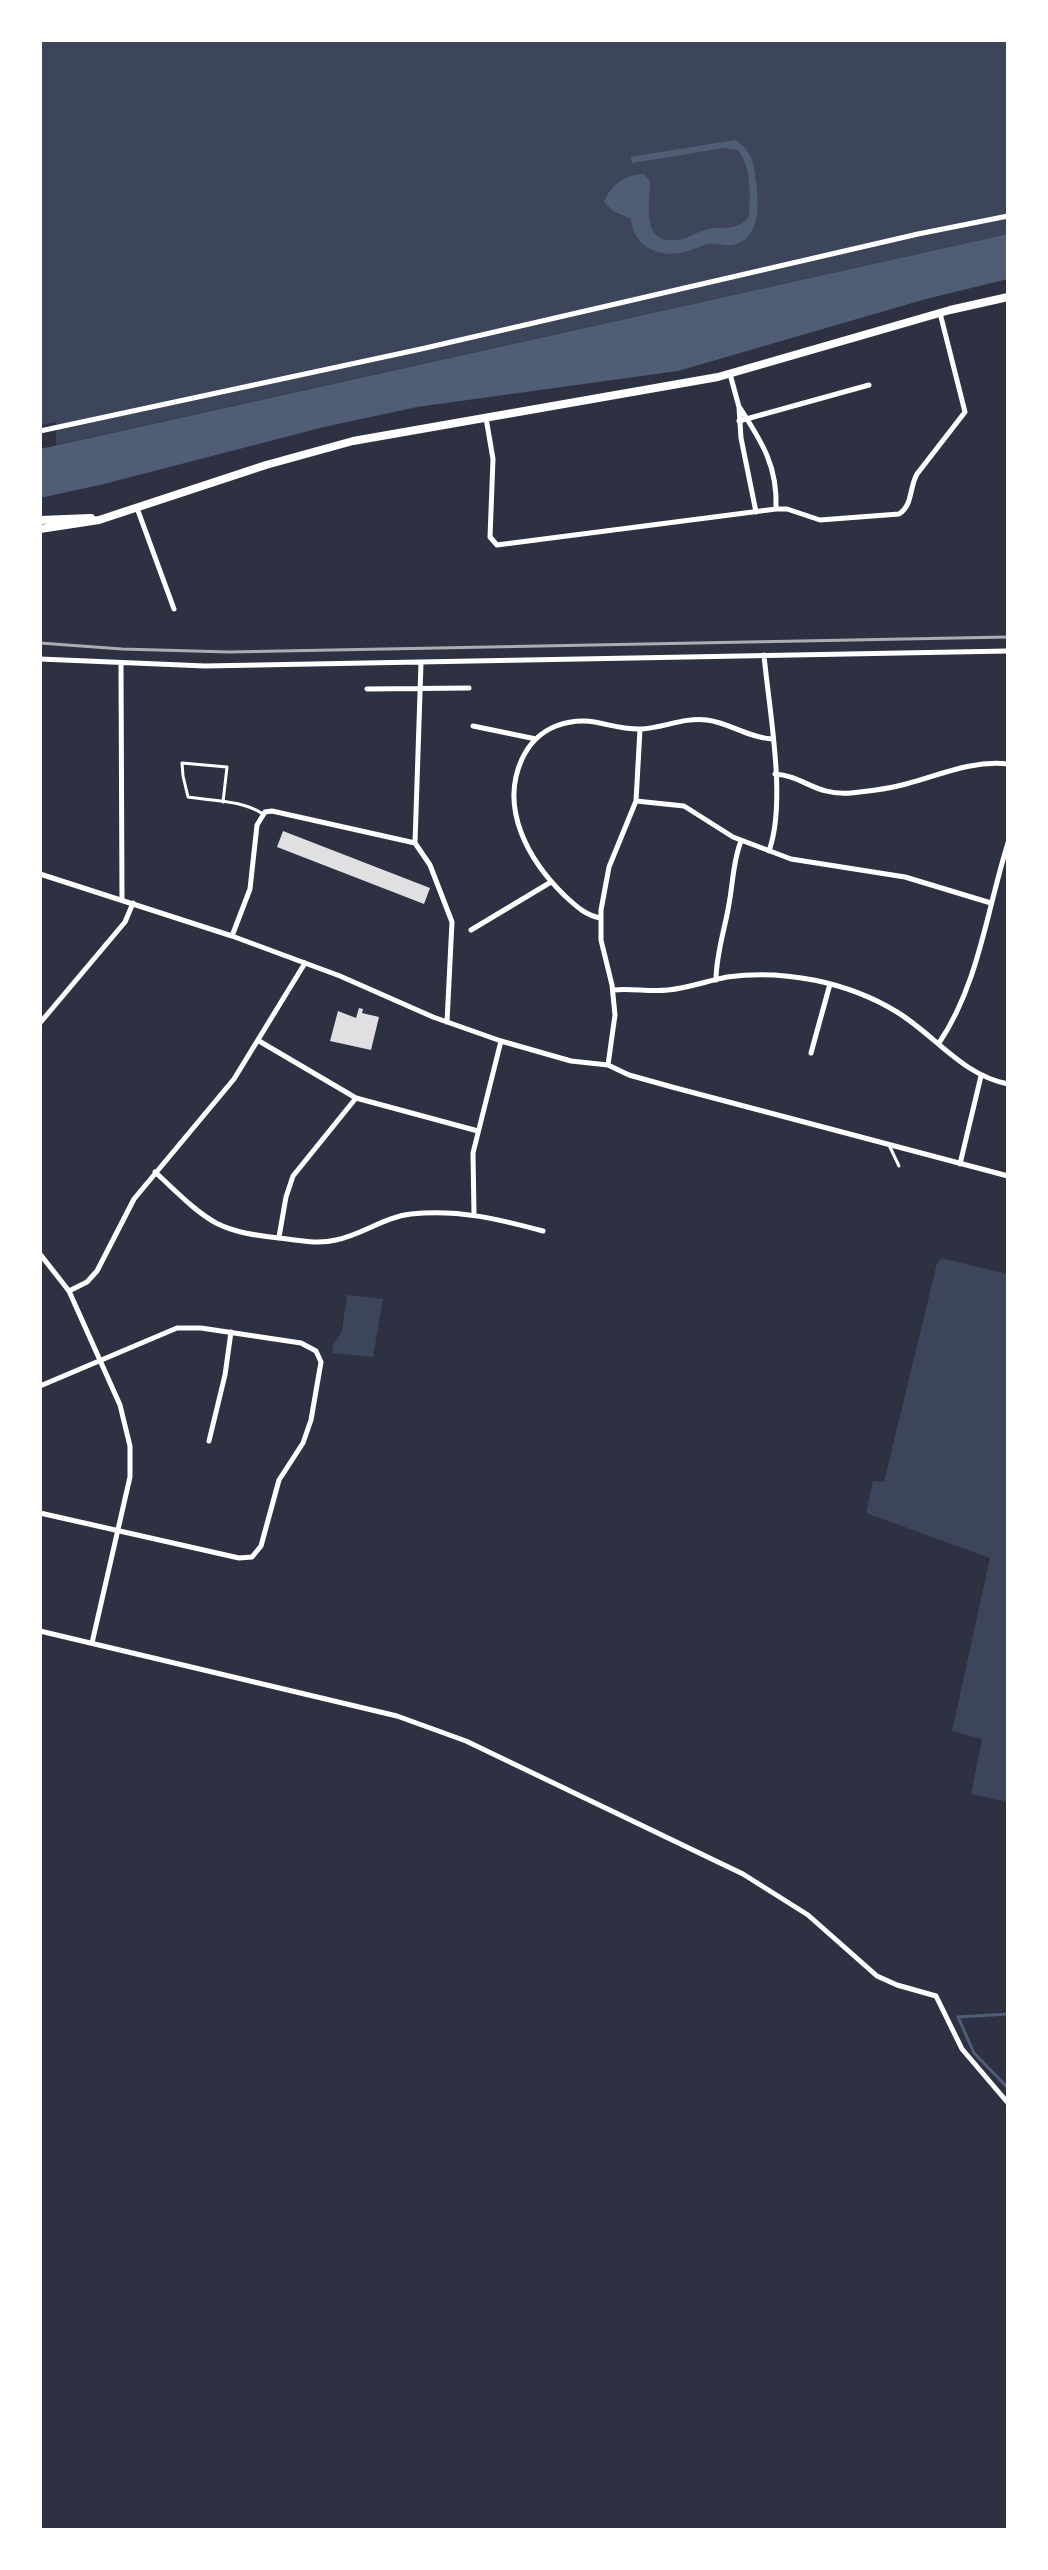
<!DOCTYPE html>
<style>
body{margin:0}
#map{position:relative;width:1048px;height:2570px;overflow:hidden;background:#2d3142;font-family:Jost,sans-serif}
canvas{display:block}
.frame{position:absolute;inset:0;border:42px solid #fff;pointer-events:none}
</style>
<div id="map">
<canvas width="1048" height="2570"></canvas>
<div class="frame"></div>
</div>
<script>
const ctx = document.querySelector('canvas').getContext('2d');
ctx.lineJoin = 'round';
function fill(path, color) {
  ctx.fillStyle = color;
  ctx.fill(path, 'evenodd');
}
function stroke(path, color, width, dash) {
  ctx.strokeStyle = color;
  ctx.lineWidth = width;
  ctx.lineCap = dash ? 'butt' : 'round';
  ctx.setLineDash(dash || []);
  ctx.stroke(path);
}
const green = new Path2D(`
 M40,40H1008V234L56,445V422L40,425Z
 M941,1258L1008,1274V1802L971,1794L982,1739L952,1731L990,1558L866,1513L873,1481L884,1482L937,1263Z
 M347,1295L383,1299L373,1357L332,1353L333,1345L342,1331Z`);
const water = new Path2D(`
 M735,140C752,150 754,163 756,182C759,203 761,239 733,245C725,247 717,242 708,244C700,246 693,250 685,252C659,259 633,246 631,219L613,211L604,202C610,185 626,174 644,174L650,182C650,204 640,245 678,240C688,239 698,231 708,229C726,225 733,233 749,217C750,195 752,169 738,150L724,148L632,163L630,157Z
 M1008,234V279L926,299L678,371L417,407L324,427L104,484L40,498V449Z`);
const stream = new Path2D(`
 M1008,2014L958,2017L974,2053L1008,2088`);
const building = new Path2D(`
 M283,831L430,888L424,904L277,847Z
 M359,1008L363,1009L362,1013L379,1017L371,1050L330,1041L338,1011L356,1018Z`);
const service = new Path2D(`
 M223,802L227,767L182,763L183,776L188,797C213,801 242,800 263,814
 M889,1145L899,1166`);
const minor = new Path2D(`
 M730,374L739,407L741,438L756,512
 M740,408C762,442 778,467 776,509
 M486,418L493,459L490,537L497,545L776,509H787L820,520L899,514C913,505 909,488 917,474L965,412L940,313
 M739,421L869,385
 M40,431L421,349L918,234L1008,216
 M137,508L174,609
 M764,655C769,710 787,801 769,851
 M40,659L205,666L1008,651
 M421,663L415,843L430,865L452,922L447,1022
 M121,664L122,900
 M367,689L469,688
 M473,726L536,739
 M775,774C804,776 815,796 851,793C870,791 888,789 906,784C940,775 972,760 1008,764
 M636,801L684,806L733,837L791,859L905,877L991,903
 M40,874L232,936L340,976L433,1017L501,1041L571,1061L608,1065L629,1075L672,1087L1008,1176
 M600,918C585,915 576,906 565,896C529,861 499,809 522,759C529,744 541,732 556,726C592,713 608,730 641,729C663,728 684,717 707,720C730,723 749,738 772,739
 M471,930L551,882
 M232,936L250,889L257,825L265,812L272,811L415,843
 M716,980C716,954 725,929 729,904C733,883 733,861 741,841
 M613,990C631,988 649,992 668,990C688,988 707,981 727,977C784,969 848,982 897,1012C936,1036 962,1075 1008,1084
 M40,1023L125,922L133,903
 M259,1041L356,1098L478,1131
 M939,1043C979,984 987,909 1008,843
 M811,1053L830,984
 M608,1065L615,1015L612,985L601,940V910L609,867L636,801L640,729
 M960,1164L981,1076
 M155,1172C174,1189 193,1210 216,1223C237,1234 263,1236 287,1239C303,1241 320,1244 336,1240C362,1235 384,1217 411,1214C458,1209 498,1219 543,1231
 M474,1214L473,1153L501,1041
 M279,1237L286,1197L293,1176L356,1098
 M40,1254L69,1291L120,1405L130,1446V1477L92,1643
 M69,1291L87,1282L97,1271L134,1199L234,1079L305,963
 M40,1386L177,1328H201L301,1343L316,1351L321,1362L311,1420L303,1443L279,1480L261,1546L252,1557L239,1558L40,1513
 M209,1441L225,1375L231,1332
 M40,1631L397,1716L466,1741L743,1874L808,1915L877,1976L897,1985L936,1996L962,2049L1008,2103`);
const primary = new Path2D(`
 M40,520L91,518
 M40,529L99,520L266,465L353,441L718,377L950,310L1008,297`);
const rail = new Path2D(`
 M40,643L122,649L229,652L1008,637`);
fill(green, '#3c4559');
fill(water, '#4f5d75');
stroke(stream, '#4f5d75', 3);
fill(building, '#e0e0e3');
stroke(service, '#fff', 3);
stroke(minor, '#fff', 5);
stroke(primary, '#fff', 8);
stroke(rail, '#abadb3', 3);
</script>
